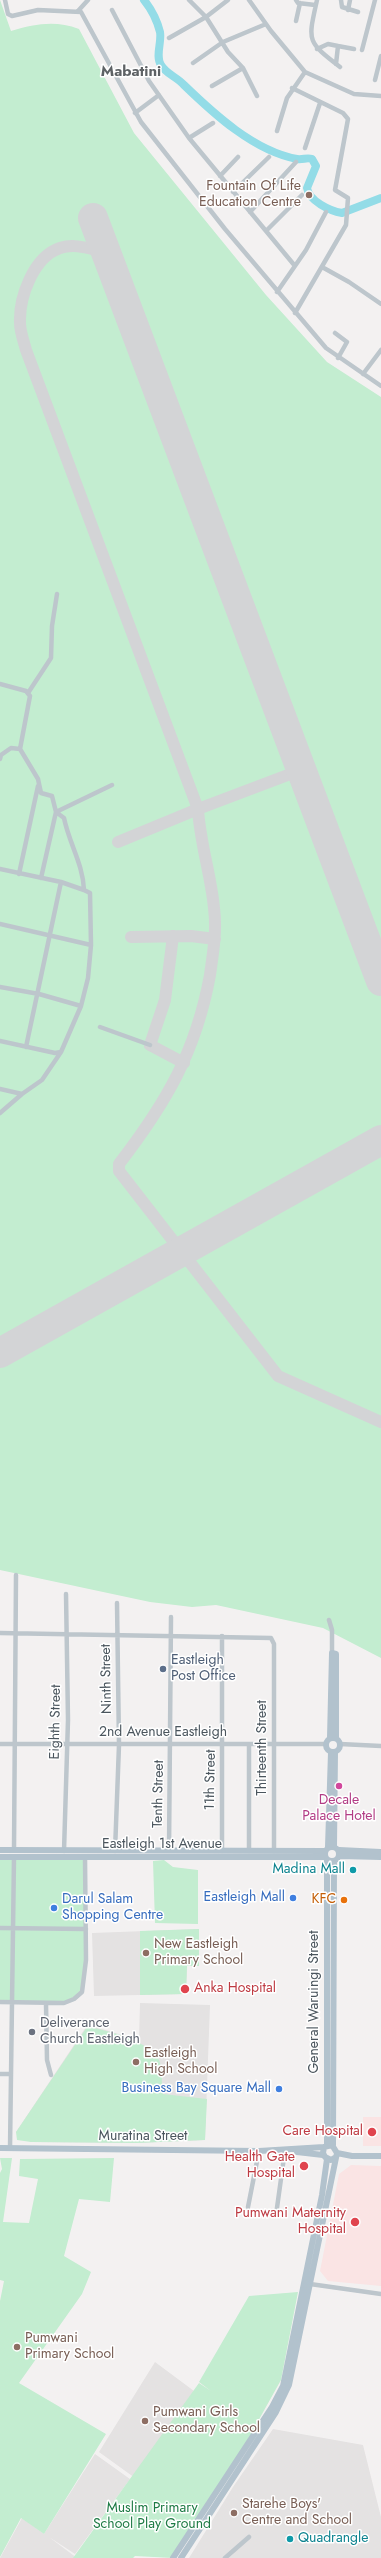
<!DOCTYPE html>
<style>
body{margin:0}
canvas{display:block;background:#f3f1f1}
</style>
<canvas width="381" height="2558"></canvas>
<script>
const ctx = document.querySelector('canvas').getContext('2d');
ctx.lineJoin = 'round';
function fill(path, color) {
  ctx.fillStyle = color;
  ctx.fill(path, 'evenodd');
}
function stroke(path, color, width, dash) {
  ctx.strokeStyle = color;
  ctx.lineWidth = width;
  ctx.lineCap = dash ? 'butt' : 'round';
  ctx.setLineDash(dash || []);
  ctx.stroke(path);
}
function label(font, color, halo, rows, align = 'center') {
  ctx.font = font + ' Jost,sans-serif';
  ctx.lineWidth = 3;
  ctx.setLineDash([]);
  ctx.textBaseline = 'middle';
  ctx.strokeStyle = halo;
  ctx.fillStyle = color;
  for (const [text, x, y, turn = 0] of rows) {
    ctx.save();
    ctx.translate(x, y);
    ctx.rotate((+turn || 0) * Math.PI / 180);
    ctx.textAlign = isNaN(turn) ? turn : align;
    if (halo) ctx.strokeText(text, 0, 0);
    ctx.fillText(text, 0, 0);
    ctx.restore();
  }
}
const education = new Path2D(`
 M199,1929V1966H187L186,1994L94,1996L92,1933Z
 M140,2003L210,2005L205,2140L137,2143L31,2142L16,2132L86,2027L92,2026L139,2040Z
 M155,2362L194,2391L135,2478L99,2452Z
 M273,2429L363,2445L381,2517V2558H189L233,2487Z
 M95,2454L130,2479L75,2554L49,2537L77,2558H0L22,2518L44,2534Z`);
const medical = new Path2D(`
 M363,2117H381V2146H363Z
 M351,2165L381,2166V2286L328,2281L320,2271L339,2174Z`);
const green = new Path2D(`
 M0,0L11,31C35,24 55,20 79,29L134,133L266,295L327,362L381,397V1658L323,1628L216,1605L192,1607L150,1602L0,1570Z
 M0,1857H85V1969L83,1988L71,2001L0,2003Z
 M164,1860L173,1867L198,1870V1924L155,1923L153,1861Z
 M199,1929V1966H187L186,1994L140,1995V1931Z
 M87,2027C104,2029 152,2042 159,2060C163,2069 161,2084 163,2094L207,2099L205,2140L137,2143L31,2142L17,2140L16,2132Z
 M0,2158H12L3,2222L29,2223L38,2179L19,2176L20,2159L114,2158L110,2202L79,2199L64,2256L91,2272L82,2294L19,2383L106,2434L44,2534L21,2518L0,2557V2301L4,2281L0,2280V2173L2,2169Z
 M298,2292L281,2380L257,2423L260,2425L173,2558L135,2556L133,2558H73L199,2383L211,2391L199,2382L249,2296Z`);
const river = new Path2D(`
 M144,0C152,10 157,20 160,32C162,42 155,56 161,65C166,74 177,77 184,85C214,114 254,151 297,159C303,160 307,157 312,159L316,166L307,188C309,201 330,211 342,213L381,198`);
const taxiway = new Path2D(`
 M105,252C90,249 75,243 60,248C33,257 19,298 20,323C20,332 24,342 26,350L198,809L301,770
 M118,842L198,809C200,843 211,875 214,908C217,931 213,953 210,975C196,1052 166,1103 119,1164V1171L278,1376L381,1422
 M173,936L165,1000L150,1045L184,1063
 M131,937L191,936L215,939`);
const runway = new Path2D(`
 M93,218L381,981
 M0,1353L381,1140`);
const minor = new Path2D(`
 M5,0L8,14L12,16L38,10L81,12L141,122L225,229L326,348L381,386
 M189,0L206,17L228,52L243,68L257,96
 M249,0L271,31L305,72L354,94L381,96
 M296,0L298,3L315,5
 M317,0C308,41 306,41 340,67
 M341,0L342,7L358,12
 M112,10L149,81L189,138L295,266
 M348,10L350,0
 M78,11L88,0
 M296,21L300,3
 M169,38L206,17L228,0
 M338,46L354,49
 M317,49L328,44L338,46L336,64
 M362,50L375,0
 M193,63L223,42L266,24
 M375,80L381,56
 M212,86L243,68
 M292,88L343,113L348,119L335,190L348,198L346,225L295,313
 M135,113L159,95
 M277,131L287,98L305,72
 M189,138L213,123
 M305,148L320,103
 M220,176L238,157
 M233,192L269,157
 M250,212L296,162
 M266,231L302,195
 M322,267L349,282L381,304
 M277,292L306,250L326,212
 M335,333L347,342L338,358
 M363,374L381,350
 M0,684L26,691L30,696L20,749L38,779L41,793L52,796L56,812L64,818C69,843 83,864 84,890L90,893L91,945L88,978L81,1006L61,1052L42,1080L22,1094L0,1113
 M28,693L51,658L52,626L57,594
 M0,759L1,755L11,748L20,749
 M0,869L61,882L84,890
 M19,874L38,786
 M41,878L56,812L112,785
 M0,924L91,945
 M0,987L39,994L81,1006
 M100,1027L150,1045
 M0,1041L55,1053L61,1052
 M26,1047L61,882
 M0,1089L22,1094
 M329,1620L332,1630V1653
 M0,1633L271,1638L274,1644V1851
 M0,1744H326
 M340,1744L381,1746
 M14,1849L16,1575
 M169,1850L171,1617
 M64,1851L68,1720L66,1594
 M115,1851L119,1745L117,1603
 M222,1851V1636
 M249,1851V1744
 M0,1928L86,1929
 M0,2002L64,2003L74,1999L82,1992L86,1960L85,1857
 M46,2004L47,2060L51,2075
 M0,2074H11
 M10,2148L14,1857
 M248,2207L259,2151
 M276,2215L285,2150
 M310,2284L381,2294
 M225,2558L249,2537`);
const major = new Path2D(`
 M326 1745a7 7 0 1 1 14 0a7 7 0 1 1-14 0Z
 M330,1738L332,1653L336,1654V1738
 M325 1854a7 7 0 1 1 14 0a7 7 0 1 1-14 0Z
 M328,1847L331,1752
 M334,1847L335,1752
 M0,1850L324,1851
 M339,1850L381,1852
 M339,1856L381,1857
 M0,1857H325
 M327,1860V2145
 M333,2145L334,1861
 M0,2148L259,2151L324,2147
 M297,2152L323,2155
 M337,2153L352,2156H381
 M173,2558L272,2407L283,2386L322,2195L327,2159
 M181,2558L276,2412L289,2385L337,2153L332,2145L324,2147L323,2153L325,2157L331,2160L336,2157`);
const markers = [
 [309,195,4,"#8d6e63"],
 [163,1669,4,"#5c6f8a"],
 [339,1786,4,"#d1479c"],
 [353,1870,4,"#0f9aa8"],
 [293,1898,4,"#3f7fe0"],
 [344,1900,4,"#e8710a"],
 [54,1908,4,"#3f7fe0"],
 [146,1953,4,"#8d6e63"],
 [185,1989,5,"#e0444e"],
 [32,2032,4,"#6b7280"],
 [136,2062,4,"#8d6e63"],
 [279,2089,4,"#3f7fe0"],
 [372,2132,5,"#e0444e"],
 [304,2166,5,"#e0444e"],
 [355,2222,5,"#e0444e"],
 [17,2347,4,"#8d6e63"],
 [145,2421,4,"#8d6e63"],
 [234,2513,4,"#8d6e63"],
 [290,2539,4,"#0f9aa8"]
];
const educationNames = [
 ["Fountain Of Life",301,187,"right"],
 ["Education Centre",301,203,"right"],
 ["New Eastleigh",154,1945],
 ["Primary School",154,1961],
 ["Eastleigh",144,2054],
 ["High School",144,2070],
 ["Pumwani",25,2339],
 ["Primary School",25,2355],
 ["Pumwani Girls",153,2413],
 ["Secondary School",153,2429],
 ["Starehe Boys'",242,2505],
 ["Centre and School",242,2521]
];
const serviceNames = [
 ["Eastleigh",171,1661],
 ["Post Office",171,1677]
];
const streetNames = [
 ["Ninth Street",107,1679,-91],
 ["Eighth Street",56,1722,-89],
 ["2nd Avenue Eastleigh",163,1733],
 ["Thirteenth Street",263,1748,-90],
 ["11th Street",211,1780,-89],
 ["Tenth Street",159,1794,-89],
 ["Eastleigh 1st Avenue",162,1845],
 ["General Waruingi Street",315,2002,-90],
 ["Muratina Street",143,2137]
];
const hotelNames = [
 ["Decale",339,1801],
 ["Palace Hotel",339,1817]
];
const cultureNames = [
 ["Madina Mall",345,1870],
 ["Quadrangle",298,2539,"left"]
];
const shopNames = [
 ["Eastleigh Mall",285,1898],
 ["Darul Salam",62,1900,"left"],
 ["Shopping Centre",62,1916,"left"],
 ["Business Bay Square Mall",271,2089]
];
const foodNames = [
 ["KFC",336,1900]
];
const healthNames = [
 ["Anka Hospital",194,1989,"left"],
 ["Care Hospital",363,2132],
 ["Health Gate",295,2158],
 ["Hospital",295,2174],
 ["Pumwani Maternity",346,2214],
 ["Hospital",346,2230]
];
const worshipNames = [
 ["Deliverance",40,2024],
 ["Church Eastleigh",40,2040]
];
const parkNames = [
 ["Muslim Primary",152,2509],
 ["School Play Ground",152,2525]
];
const neighbourhoodNames = [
 ["Mabatini",131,72]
];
fill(education, '#e4e2e2');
fill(medical, '#fae4e4');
fill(green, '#c3edd0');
stroke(river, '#93dce7', 8);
stroke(taxiway, '#d3d4d6', 12);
stroke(runway, '#d3d4d6', 30);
stroke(minor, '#bdc6cc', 4.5);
stroke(major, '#b2c2cd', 6);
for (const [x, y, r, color] of markers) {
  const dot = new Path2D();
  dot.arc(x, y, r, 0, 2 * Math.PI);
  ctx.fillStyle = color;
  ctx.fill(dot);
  stroke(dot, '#fff', 1.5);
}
label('14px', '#785e54', '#fff', educationNames, 'left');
label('14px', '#4e5e75', '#fff', serviceNames, 'left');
label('14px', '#4a555d', '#fff', streetNames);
label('14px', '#b23c85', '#fff', hotelNames);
label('14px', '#0d838f', '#fff', cultureNames, 'right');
label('14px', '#366cbe', '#fff', shopNames, 'right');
label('14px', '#c56008', '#fff', foodNames, 'right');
label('14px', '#be3a42', '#fff', healthNames, 'right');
label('14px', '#5b616d', '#fff', worshipNames, 'left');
label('14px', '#1e7b45', '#fff', parkNames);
label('bold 15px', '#5e6265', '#fff', neighbourhoodNames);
</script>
